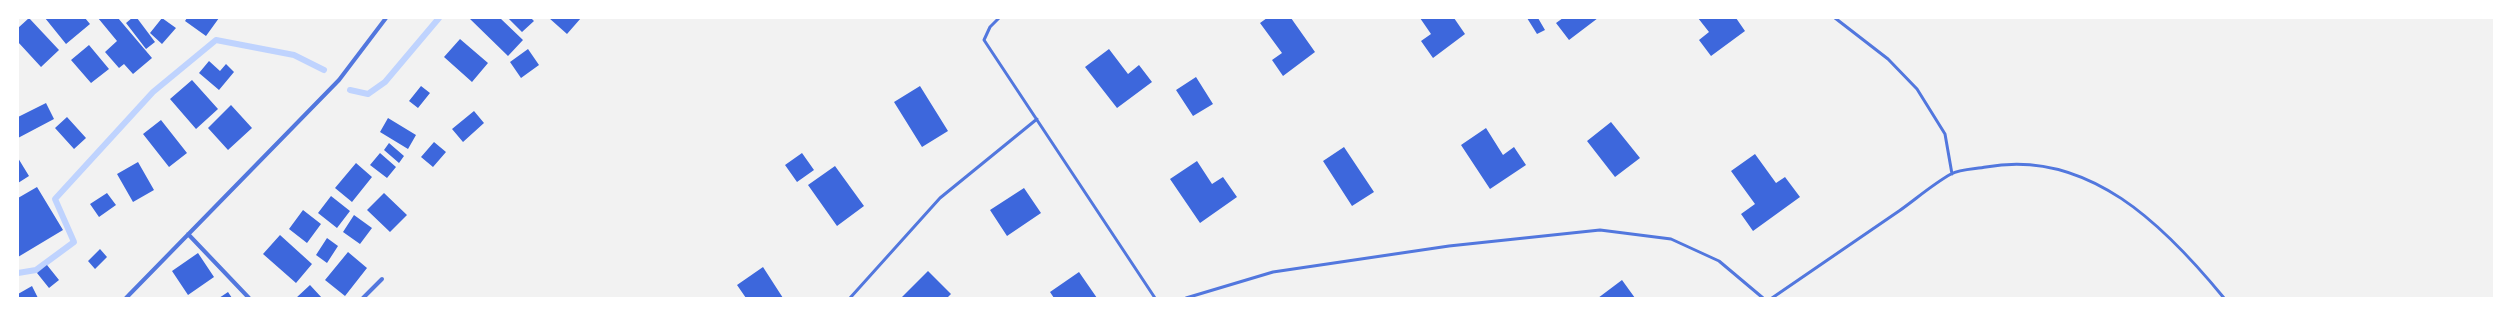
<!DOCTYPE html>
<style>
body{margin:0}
#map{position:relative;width:2512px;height:316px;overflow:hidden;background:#f2f2f2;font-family:Montserrat,sans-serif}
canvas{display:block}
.frame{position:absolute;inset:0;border:19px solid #fff;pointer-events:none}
</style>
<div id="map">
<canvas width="2512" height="316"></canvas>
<div class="frame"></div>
</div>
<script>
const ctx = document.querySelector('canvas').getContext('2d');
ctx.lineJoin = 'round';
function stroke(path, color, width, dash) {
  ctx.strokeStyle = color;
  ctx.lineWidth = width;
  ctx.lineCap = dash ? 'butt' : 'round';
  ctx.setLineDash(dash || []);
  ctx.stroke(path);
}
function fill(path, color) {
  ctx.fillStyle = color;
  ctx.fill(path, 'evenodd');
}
const stream = new Path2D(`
 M350,90L368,94L385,82L439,18
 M18,273L36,270L74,242L55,199L153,92L216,40L294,55L324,70`);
const building = new Path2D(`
 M29,18L59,50L41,67L18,42V28Z
 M45,18H85L90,24L66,44Z
 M98,18H118L152,58L133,74L124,64L119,68L105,52L117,41Z
 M132,18H137L155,42L146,49L126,23Z
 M162,18L176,28L162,44L150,33Z
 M187,18H219L206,36L185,21Z
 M469,18H500L523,40L508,56Z
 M508,18H531L534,21L522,32Z
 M549,18H581L567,34Z
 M1267,18H1291L1315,52L1283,76L1272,60L1282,53L1260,23Z
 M1420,18H1454L1465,34L1433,58L1421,41L1431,34Z
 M1527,18H1538L1545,30L1537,34Z
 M1563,18H1598L1569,40L1556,23Z
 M1698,18H1736L1745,31L1711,56L1699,40L1709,32Z
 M460,39L488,63L472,82L444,57Z
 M89,45L109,69L91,83L71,60Z
 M528,49L539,65L521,78L510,62Z
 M1109,49L1128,74L1139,65L1152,82L1117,108L1085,67Z
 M209,61L220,71L226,64L234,72L219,90L199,73Z
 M1196,77L1213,104L1193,116L1176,90Z
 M192,80L218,109L196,129L170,99Z
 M421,86L430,93L418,108L409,101Z
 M920,86L948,131L922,147L894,102Z
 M46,103L54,119L18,138V117Z
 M231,105L252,128L228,150L208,128Z
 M474,111L484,123L463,142L452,129Z
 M67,117L86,138L74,149L55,128Z
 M388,118L416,135L408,149L380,132Z
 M161,120L187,153L169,167L143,134Z
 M1611,122L1640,158L1615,177L1587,141Z
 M1486,128L1503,155L1514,147L1526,165L1490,189L1461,145Z
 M434,142L446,152L433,167L421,157Z
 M389,143L404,156L399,163L384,150Z
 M1344,147L1374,192L1352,206L1323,161Z
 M380,153L396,167L387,178L370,165Z
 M802,153L814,170L797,182L785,165Z
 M1755,154L1776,183L1785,177L1800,197L1753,231L1741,214L1755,204L1731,171Z
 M18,158L29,176L18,183Z
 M1197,161L1212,184L1223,177L1237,197L1200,223L1170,179Z
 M138,162L154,190L133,202L117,174Z
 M356,163L372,177L352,202L335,188Z
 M835,166L864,206L837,226L808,185Z
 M37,187L63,230L18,257V198Z
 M1024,188L1041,213L1007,236L990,210Z
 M107,193L116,205L99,217L90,204Z
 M384,193L407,215L390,232L367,210Z
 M331,196L350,211L337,228L318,213Z
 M303,210L321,224L307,243L289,229Z
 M354,215L372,228L360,244L343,232Z
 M280,235L312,264L296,283L263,254Z
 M327,238L338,246L327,263L316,255Z
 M100,249L107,257L95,269L88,261Z
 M348,252L367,268L345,296L325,280Z
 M198,253L214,277L188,295L172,271Z
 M47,265L59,280L49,288L37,273Z
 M763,267L783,298H746L737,285Z
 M928,271L951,294L947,298H901Z
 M1079,272L1097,298H1054L1050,292Z
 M1622,280L1635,298H1598Z
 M310,285L322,298H296Z
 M32,286L38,298H18V294Z
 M228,292L232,298H219Z`);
const service = new Path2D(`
 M999,18L990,27L984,40L1155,298
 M1835,18L1888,59L1917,89L1945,134L1952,174
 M850,298L940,198L1037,119
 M1186,298L1273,272L1449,246L1600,230L1671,239L1719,261L1763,298
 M1772,298C1815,269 1857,240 1899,211C1916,199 1933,184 1951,174C1960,169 1976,169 1986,167C2088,148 2165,226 2224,298`);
const minor = new Path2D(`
 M188,234L249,298
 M126,298L339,80L386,18
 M363,298L382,279`);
stroke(stream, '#bfd3fe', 6);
fill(building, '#3d67dc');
stroke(service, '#5277de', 3);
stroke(minor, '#5277de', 4);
</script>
